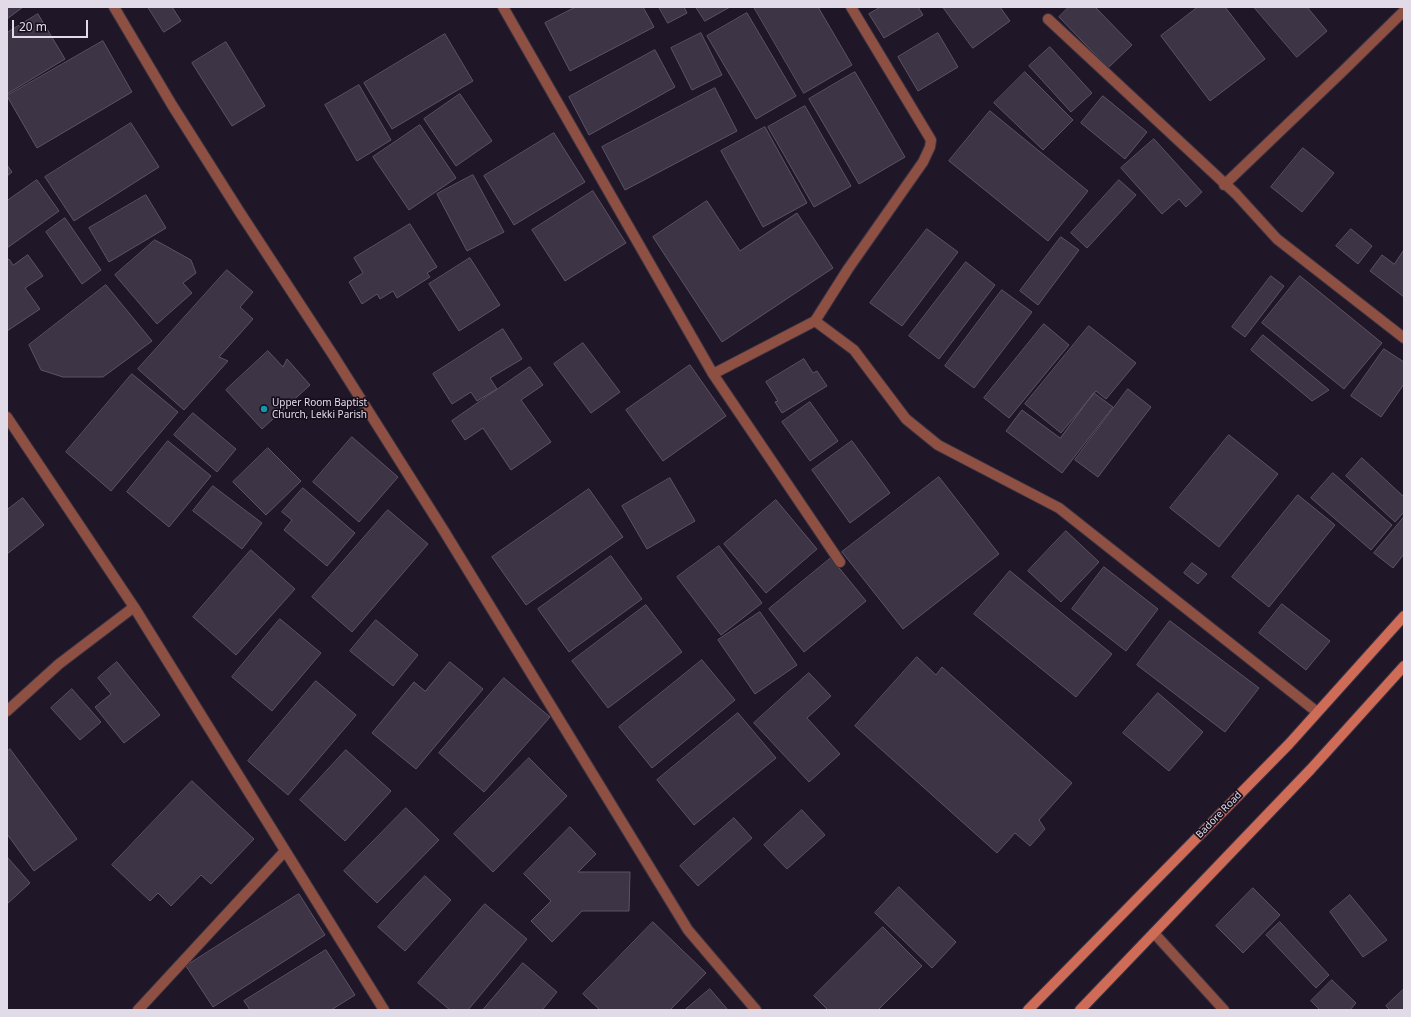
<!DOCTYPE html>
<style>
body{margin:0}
#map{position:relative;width:1411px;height:1017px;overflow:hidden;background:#1f1727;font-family:"Noto Sans",sans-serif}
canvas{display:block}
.frame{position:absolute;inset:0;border:8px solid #e0dbe6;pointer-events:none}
.scale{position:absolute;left:12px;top:20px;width:76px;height:18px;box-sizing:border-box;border:2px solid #e0dbe6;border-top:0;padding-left:5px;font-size:12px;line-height:14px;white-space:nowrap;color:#e0dbe6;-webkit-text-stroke:3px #160e1d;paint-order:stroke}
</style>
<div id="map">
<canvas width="1411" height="1017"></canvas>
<div class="frame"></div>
<div class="scale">20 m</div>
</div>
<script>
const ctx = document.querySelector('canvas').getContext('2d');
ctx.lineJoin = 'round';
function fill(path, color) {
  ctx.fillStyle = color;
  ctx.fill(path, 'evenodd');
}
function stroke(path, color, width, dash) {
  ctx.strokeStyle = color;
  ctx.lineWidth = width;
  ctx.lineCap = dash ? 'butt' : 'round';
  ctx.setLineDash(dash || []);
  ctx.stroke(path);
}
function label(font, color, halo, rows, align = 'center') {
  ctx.font = font + ' "Noto Sans",sans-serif';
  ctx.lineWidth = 3.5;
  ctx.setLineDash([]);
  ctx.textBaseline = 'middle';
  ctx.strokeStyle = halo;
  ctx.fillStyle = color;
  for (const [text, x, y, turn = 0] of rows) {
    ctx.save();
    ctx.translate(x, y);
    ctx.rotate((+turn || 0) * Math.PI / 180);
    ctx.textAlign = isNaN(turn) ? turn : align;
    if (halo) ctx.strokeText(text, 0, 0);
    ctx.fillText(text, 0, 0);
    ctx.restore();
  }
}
const building = new Path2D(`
 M7,7H23L7,19Z
 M148,7H172L181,21L164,32Z
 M576,7H643L654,27L570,71L545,23Z
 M659,7H684L687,13L668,23Z
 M696,7H730L705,21Z
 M754,7H818L852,65L804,93Z
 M881,7H918L923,15L884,38L869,14Z
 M943,7H1000L1010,21L973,48Z
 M1069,7H1095L1132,45L1108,68L1059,17Z
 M1198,7H1225L1265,59L1210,101L1161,36Z
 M1254,7H1307L1327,31L1297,57Z
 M747,13L796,96L756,119L707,36Z
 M38,14L65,59L7,94V33Z
 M701,33L722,75L692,90L671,48Z
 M938,33L958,67L918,91L898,57Z
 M445,34L473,81L392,129L364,83Z
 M103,41L132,92L37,148L7,96Z
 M226,42L265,106L232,126L192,63Z
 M1050,47L1092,93L1071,112L1029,66Z
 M655,50L675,87L589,135L569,97Z
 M855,72L905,157L859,184L809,99Z
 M1025,72L1073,120L1043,150L994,103Z
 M359,85L391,140L357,161L325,105Z
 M715,88L737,131L625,190L602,147Z
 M460,94L492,141L456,166L424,119Z
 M1103,96L1147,132L1125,159L1081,123Z
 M805,106L851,186L814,207L768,127Z
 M990,111L1088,191L1048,241L949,161Z
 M131,123L159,167L74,221L45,177Z
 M420,125L456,178L409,210L373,157Z
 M765,127L807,203L763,227L721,151Z
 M554,133L585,182L514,225L484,176Z
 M1154,139L1202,192L1186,207L1179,199L1162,214L1121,168Z
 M1303,148L1334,173L1302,212L1271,187Z
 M7,165L12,172L7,176Z
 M473,175L504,232L467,251L437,194Z
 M37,180L59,211L7,248V201Z
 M1119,180L1136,195L1087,248L1071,233Z
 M593,191L626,243L565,281L532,230Z
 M146,195L166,228L109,262L89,228Z
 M707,201L740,251L797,213L833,268L722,342L653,237Z
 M65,218L101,270L82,284L46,232Z
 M410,224L437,267L427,273L430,277L397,298L393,291L380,299L377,294L362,304L349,282L363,273L354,258Z
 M927,229L958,252L902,326L870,303Z
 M1351,229L1372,246L1358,264L1336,246Z
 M1061,237L1079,250L1038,305L1020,291Z
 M155,240L191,260L196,273L183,283L192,293L157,324L115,275Z
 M1404,250V297L1370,271L1382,255L1394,264Z
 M28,255L43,276L25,288L40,309L7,331V260L9,259L13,265Z
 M470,258L500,305L459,331L429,284Z
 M966,262L995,285L939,359L909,336Z
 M227,270L253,292L240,307L253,319L219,357L228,361L184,410L138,369Z
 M1271,276L1284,286L1245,337L1232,327Z
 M1300,276L1382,343L1344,389L1262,323Z
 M106,285L152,341L103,377H63L41,370L29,345Z
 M1002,290L1032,312L974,388L945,366Z
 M1044,324L1069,345L1009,418L984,398Z
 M1089,326L1136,363L1106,399L1096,391L1061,433L1025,404Z
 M503,329L522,359L490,378L497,389L477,401L471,392L452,404L433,374Z
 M1263,335L1329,390L1312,401L1251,350Z
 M583,343L620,392L591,413L554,364Z
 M1384,349L1404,362V384L1381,417L1351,396Z
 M268,351L283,367L287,359L310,385L262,429L226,390Z
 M804,359L813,373L817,371L827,386L782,413L775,402L778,401L766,382Z
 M690,365L726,416L663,461L626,410Z
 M530,367L543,385L521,400L551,442L511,470L483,428L465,440L452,421Z
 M132,374L178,412L111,491L66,452Z
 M1128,389L1151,407L1098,477L1075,460Z
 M1094,393L1113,407L1062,473L1006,431L1022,410L1060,438Z
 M810,402L838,441L810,461L782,422Z
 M193,413L236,449L217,472L174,435Z
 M1229,435L1278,474L1219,547L1170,508Z
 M352,437L398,477L359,522L313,482Z
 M168,441L211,476L169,527L127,492Z
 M852,441L890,493L850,523L812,470Z
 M268,448L301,481L266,515L233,482Z
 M1362,458L1404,497V512L1395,522L1346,476Z
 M1333,473L1392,525L1371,550L1311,498Z
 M939,477L999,554L903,629L842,552Z
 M670,478L695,521L647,549L622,506Z
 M213,486L262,523L242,549L193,511Z
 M303,488L355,533L327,566L284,530L292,520L282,512Z
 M589,489L623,537L526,605L492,557Z
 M1298,495L1335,525L1269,607L1232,577Z
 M23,498L44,525L7,554V510Z
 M776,500L817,549L766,593L724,544Z
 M388,510L428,544L352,632L312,597Z
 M1404,517V554L1393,568L1374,553Z
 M1066,531L1099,562L1061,602L1028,571Z
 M719,546L762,603L721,635L677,577Z
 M251,550L295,589L236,655L193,617Z
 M611,556L642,599L569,652L538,609Z
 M831,558L866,601L804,652L769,609Z
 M1192,563L1207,574L1198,584L1184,573Z
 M1104,567L1158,609L1126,651L1072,609Z
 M1010,571L1112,654L1076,697L974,614Z
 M1282,604L1330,641L1306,670L1259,633Z
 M646,605L682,652L608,708L572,661Z
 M760,612L797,665L755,694L718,640Z
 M280,619L321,653L272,711L232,677Z
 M376,620L418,655L393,686L350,651Z
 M1170,621L1259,688L1225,732L1137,665Z
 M917,657L936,675L942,667L1072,783L1039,820L1045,829L1030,846L1015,833L997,853L855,726Z
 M702,660L735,700L652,768L619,727Z
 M117,662L160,715L124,743L95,707L111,694L98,678Z
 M450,662L483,689L416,769L372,733L414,682L425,691Z
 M809,673L831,696L807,718L840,754L809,782L754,723Z
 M504,678L550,717L484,792L439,753Z
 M316,681L356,715L288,795L248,761Z
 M72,689L101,722L80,740L51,708Z
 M1158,693L1203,732L1169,771L1123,733Z
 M738,713L776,758L694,825L657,780Z
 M10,749L77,839L34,871L7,834V752Z
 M346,750L391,791L345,841L300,800Z
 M529,758L567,796L493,872L454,834Z
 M192,781L254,839L211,884L201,875L171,906L158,893L150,901L112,865Z
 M406,808L439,840L377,903L344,871Z
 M802,810L825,835L787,869L764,845Z
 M734,818L752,838L698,886L680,866Z
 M570,827L596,854L578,872H630L629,911H582L552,942L531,921L551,901L524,874Z
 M8,858L30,883L7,904V859Z
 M425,876L451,900L405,951L378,927Z
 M899,887L956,942L932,968L875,913Z
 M1253,888L1280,915L1243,953L1216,926Z
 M299,894L325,935L213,1007L186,966Z
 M1350,895L1387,940L1363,957L1330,912Z
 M485,904L527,939L468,1010H450L418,983Z
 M653,922L706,973L670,1010H600L583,994Z
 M1280,922L1329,975L1316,988L1266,935Z
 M883,927L922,966L878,1010H828L814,996Z
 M326,950L355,995L331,1010H250L244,1001Z
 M523,963L557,992L542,1010H483Z
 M1332,980L1356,1003L1350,1010H1320L1311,1001Z
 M710,989L728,1010H685Z
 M1404,989V1010H1390L1386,1006Z`);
const minor = new Path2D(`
 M114,7L172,105L239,211L333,355L444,531L688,930L756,1010
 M503,7L713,374L840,562
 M1048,19L1236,194L1277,239L1404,338
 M1224,185L1342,72L1404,11
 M815,321L854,350L906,419L938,445L1059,508L1317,712
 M713,374L815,321L848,269L923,162L930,147L931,140L851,7
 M7,417L134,607L384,1010
 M7,711L59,664L134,607
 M1154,933L1224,1010
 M138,1010L285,851`);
const secondary = new Path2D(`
 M1028,1010L1289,744L1404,616
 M1080,1010L1311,769L1404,666`);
const markers = [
 [264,409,4,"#0f9aa8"]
];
const poiNames = [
 ["Upper Room Baptist",272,403],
 ["Church, Lekki Parish",272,415]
];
const streetNames = [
 ["Badore Road",1219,815,-46]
];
fill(building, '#3d3445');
stroke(building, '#5d5365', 1);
stroke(minor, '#3a3242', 12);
stroke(secondary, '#3a3242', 12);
stroke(minor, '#8d5043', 10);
stroke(secondary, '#ce6c58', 10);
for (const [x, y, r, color] of markers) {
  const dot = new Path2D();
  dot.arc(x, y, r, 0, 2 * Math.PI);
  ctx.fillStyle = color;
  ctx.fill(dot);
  stroke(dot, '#160e1d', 1.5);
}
label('10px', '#e0dbe6', '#160e1d', poiNames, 'left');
label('10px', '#e0dbe6', '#160e1d', streetNames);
</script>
